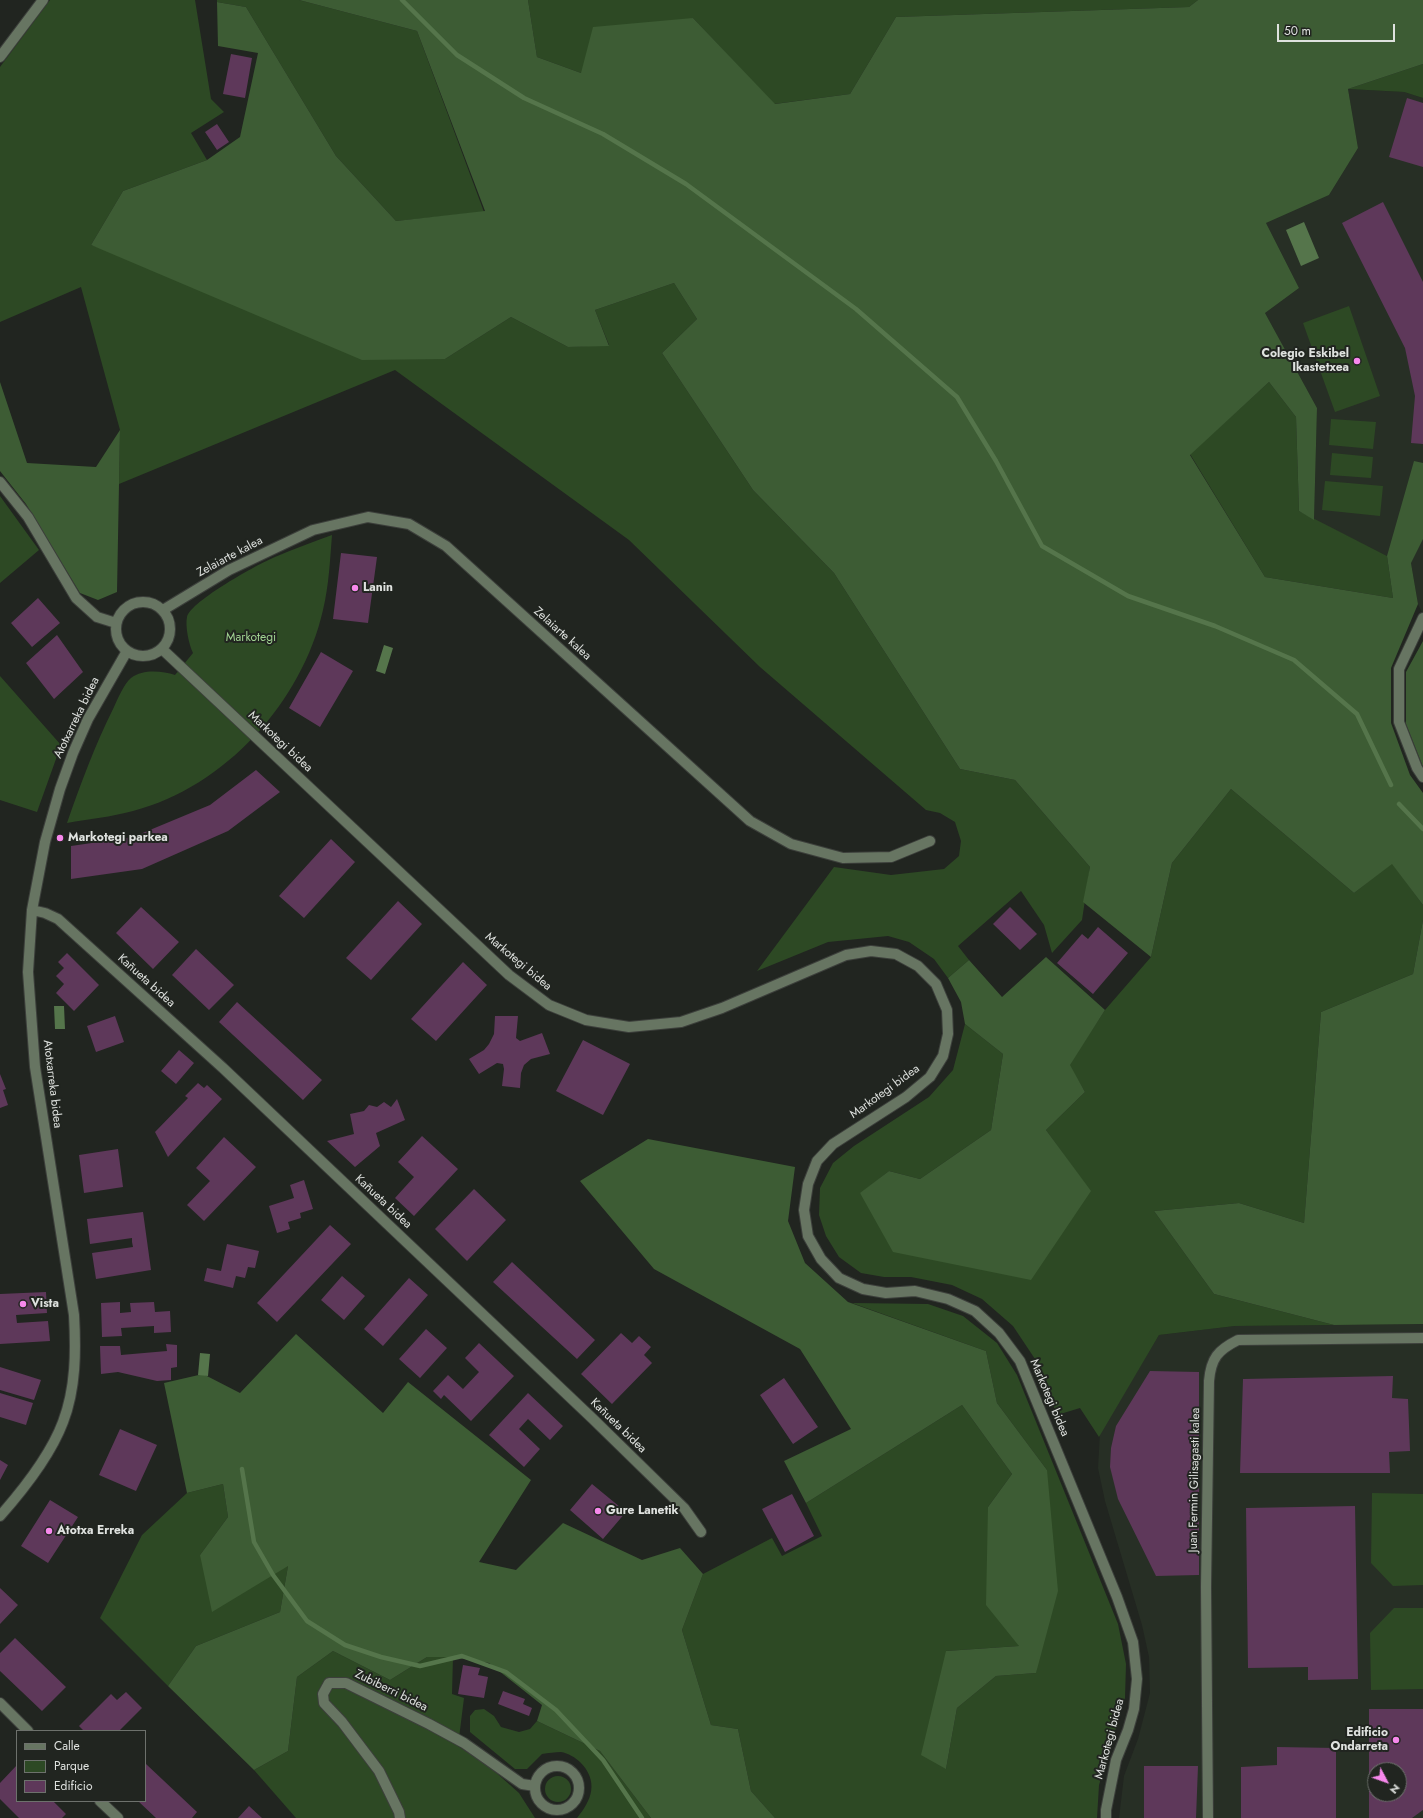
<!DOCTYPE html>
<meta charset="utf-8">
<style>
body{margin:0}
#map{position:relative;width:1423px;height:1818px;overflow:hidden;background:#212520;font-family:Jost,sans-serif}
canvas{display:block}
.legend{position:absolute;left:16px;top:1730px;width:130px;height:72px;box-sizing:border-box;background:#212520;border:1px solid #6d716c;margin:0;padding:5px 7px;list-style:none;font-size:12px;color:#dfe2df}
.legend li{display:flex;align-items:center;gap:8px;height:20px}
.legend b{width:20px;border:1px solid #6d716c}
.north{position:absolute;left:1367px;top:1762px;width:40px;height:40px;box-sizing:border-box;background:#212520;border:1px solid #6d716c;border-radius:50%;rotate:131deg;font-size:11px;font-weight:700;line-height:16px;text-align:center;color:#dfe2df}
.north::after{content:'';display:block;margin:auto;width:14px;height:18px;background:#f788ec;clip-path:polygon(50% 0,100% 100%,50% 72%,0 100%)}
.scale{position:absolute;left:1277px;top:24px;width:118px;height:18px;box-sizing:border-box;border:2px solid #dfe2df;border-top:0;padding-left:5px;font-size:12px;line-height:14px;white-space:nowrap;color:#dfe2df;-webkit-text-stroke:3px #212520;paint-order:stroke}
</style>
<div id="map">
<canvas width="1423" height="1818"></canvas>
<ul class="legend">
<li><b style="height:5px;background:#677562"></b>Calle</li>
<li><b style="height:11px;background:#2d4924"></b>Parque</li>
<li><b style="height:11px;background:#5e385a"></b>Edificio</li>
</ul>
<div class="north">N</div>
<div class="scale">50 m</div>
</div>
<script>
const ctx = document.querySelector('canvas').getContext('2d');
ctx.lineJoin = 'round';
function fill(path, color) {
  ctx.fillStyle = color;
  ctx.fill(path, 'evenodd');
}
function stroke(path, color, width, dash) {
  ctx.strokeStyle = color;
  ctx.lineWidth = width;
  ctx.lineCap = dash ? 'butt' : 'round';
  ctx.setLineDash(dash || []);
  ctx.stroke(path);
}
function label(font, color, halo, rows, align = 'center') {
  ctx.font = font + ' Jost,sans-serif';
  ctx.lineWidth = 4;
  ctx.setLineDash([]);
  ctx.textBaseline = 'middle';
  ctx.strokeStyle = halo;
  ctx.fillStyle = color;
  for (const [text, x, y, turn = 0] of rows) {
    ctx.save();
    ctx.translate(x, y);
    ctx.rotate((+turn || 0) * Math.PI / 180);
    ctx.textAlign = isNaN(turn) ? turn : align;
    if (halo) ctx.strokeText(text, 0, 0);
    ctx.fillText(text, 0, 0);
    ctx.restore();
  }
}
const built = new Path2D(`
 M1348,89L1404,92L1423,98V615L1418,604L1411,563L1387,556L1314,520L1317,408L1265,313L1299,288L1266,223L1329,195L1358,148Z
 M1423,1324V1818H1119L1124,1776L1138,1739L1150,1693L1149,1657L1142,1625L1105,1501L1098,1468L1100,1433L1159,1335L1235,1326ZM1375,1770H1399V1794H1375Z`);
const green = new Path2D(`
 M50,0H195L211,99L224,112L191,133L207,160L123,191L91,245L445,359L511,317L568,347L609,345L595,310L674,283L697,319L662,353L753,490L834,573L960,769L1015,780L1090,867L1082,920L1052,953L1044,925L1021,891L958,946L969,960L948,978L934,959L909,942L888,936L828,942L757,971L834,867L891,875L944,869L959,856L961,841L955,822L940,813L926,810L760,667L629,540L395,370L119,484L120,430L81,287L0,322V67Z
 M217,0H299L417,31L484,212L396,221L336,156L246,7L217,2Z
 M528,0H1198L1189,7L896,17L850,94L774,104L693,18L581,73L537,57Z
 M1423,64V98L1404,92L1348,89Z
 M1349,306L1380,396L1335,412L1303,323Z
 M1269,382L1296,417L1299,511L1387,556L1393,598L1265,577L1190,454Z
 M1331,419L1376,422L1373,449L1329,445Z
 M1332,453L1373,457L1371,478L1330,475Z
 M1325,481L1383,486L1380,516L1322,510Z
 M0,496L39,550L0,583Z
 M332,535C330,560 329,585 323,610C302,702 225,787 133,811C111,817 89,819 67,823C81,783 95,745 114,707C118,698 124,684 131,678C143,669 162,671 175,675L193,653C189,645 185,626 187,617C191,601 258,564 275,557C293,549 313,542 332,535Z
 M0,676L61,745L37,812L0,800Z
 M1231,789L1354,893L1392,863L1423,905V920L1413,974L1321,1012L1304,1223L1239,1203L1154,1211L1214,1294L1334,1325L1235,1326L1159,1335L1099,1437L1080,1408L1057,1415L1035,1359L1013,1326L982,1299L952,1285L911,1277H884L861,1273L839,1257L826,1236L819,1215L820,1188L833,1163L854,1146L929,1097L953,1070L965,1024L1003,1054L991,1130L920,1179L889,1171L860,1194L1090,1191L1046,1130L1085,1092L1069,1065L1105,1010L1151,957L1172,863Z
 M852,1303L928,1304L963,1316L997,1343L1017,1375L1118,1624L1126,1664L1125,1698L1099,1785L1097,1818H775L751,1791L738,1729L711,1725L682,1630L703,1574L772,1538L782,1556L822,1536L806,1503L962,1405L1012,1474L988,1507L1019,1646L946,1651V1769L957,1708L996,1676L1036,1673L1047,1470L997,1403L986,1351Z
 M223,1484L228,1517L200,1555L288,1566L280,1612L196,1646L168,1686L100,1618L142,1535L187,1493Z
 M1372,1493L1423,1494V1585L1393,1586L1371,1563Z
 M1394,1608H1423V1689L1371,1690L1370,1633Z
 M333,1651L390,1680L427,1657H453L452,1694L464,1698L458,1746L492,1769L519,1793L535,1818H296L254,1770L288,1751L297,1677Z
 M484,1709L494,1716L501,1727L519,1732L530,1729L537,1721L600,1751L651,1818H577C592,1800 599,1781 580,1762C576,1758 568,1753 561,1752C555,1752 548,1753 542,1754L527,1769H515L470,1732V1716L475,1710Z
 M545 1789a13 13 0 1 1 26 0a13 13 0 1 1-26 0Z`);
const forest = new Path2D(`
 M299,0H528L537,57L581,73L593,27L693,18L775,104L850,94L896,17L1189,7L1198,0H1423V64L1348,89L1358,148L1329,195L1266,223L1299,288L1265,313L1317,408L1314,520L1299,511L1296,417L1269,382L1190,455L1265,577L1393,598L1387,556L1414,461L1423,463V539L1411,563L1418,604L1391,668V723L1410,775L1423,793V905L1392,864L1354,893L1231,789L1172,863L1151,957L1083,902L1090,867L1015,780L960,769L834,573L753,490L662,353L697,319L674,283L595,310L609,346L568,347L511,317L445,359L362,360L91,245L123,191L207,160L240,137L258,53L218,46L217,2L246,7L336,156L396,221L485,211L417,31Z
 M0,382L27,463L96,467L120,430L117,592L98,600L80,593L26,504L0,471Z
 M1423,641V767L1406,724V672Z
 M1423,920V1324L1334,1325L1214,1294L1154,1211L1239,1203L1304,1223L1321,1012L1413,974Z
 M1046,957L1105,1010L1070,1065L1085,1092L1046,1130L1091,1191L1031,1280L893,1252L860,1193L889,1171L920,1179L991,1130L1003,1054L965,1024L961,1002L948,978L969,960L1002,997Z
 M648,1139L795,1167L788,1221L805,1263L848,1302L986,1351L997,1403L1047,1470L1058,1591L1036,1673L996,1676L957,1708L946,1769L921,1755L946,1651L1019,1646L986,1605L988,1507L1012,1474L962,1405L806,1503L784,1461L851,1429L800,1349L654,1269L580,1181Z
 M296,1334L383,1413L408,1382L531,1480L479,1562L516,1570L563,1523L642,1560L680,1548L703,1574L682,1630L711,1725L738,1729L751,1791L775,1818H651L600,1751L537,1721L542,1705L489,1663L453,1657H427L390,1680L333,1651L297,1677L288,1751L254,1770L168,1686L196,1646L280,1612L288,1566L212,1612L200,1555L228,1517L223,1484L187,1493L164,1383L203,1374L240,1393Z`);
const water = new Path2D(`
 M1304,222L1319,258L1301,266L1286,230Z
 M384,645L393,648L385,674L376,671Z
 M54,1006H64L65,1029H55Z
 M200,1353L210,1354L208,1376L198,1375Z`);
const stream = new Path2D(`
 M402,0L457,55L524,98L603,134L686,184L856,309L957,397L996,461L1042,546L1128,596L1215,626L1294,660L1357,714L1391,785
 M1399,804L1423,829
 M242,1469L254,1542L273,1575L307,1621L345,1645L381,1657L420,1666L462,1656L506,1672L556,1710L603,1760L642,1818`);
const building = new Path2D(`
 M231,54L252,58L245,98L223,94Z
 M1407,98L1423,103V167L1389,157Z
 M217,124L229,142L217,150L205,132Z
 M1383,202L1423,282V444L1411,443L1415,396L1405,348L1342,223Z
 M341,553L377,557L368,623L333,619Z
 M38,598L60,623L32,647L11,623Z
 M57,635L83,672L54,699L26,663Z
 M321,652L353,671L320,727L289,708Z
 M256,770L280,792L228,831L142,869L71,879V846L133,837L210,805Z
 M331,839L355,862L304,918L279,896Z
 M398,901L422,924L371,980L346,958Z
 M141,907L179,942L153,969L116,933Z
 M1010,907L1037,934L1020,950L993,924Z
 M1098,927L1128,953L1093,994L1057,963L1082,934L1088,939Z
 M196,949L234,985L209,1010L172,975Z
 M67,953L99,985L74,1011L56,993L64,984L56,976L64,968L58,962Z
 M463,962L487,985L436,1041L411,1019Z
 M237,1002L322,1080L303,1100L219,1022Z
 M115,1016L124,1042L96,1052L87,1026Z
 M495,1016H518L516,1038L520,1041L542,1033L550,1054L531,1059L524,1065L521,1073L520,1088L502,1086L504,1069L503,1064L497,1063L479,1074L469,1059L484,1050L489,1044L494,1034Z
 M583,1040L630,1064L603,1115L556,1091Z
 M179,1050L194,1063L176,1084L161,1071Z
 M0,1074L6,1089L3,1090L8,1105L0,1108Z
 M198,1083L204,1088L207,1085L222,1099L168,1157L155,1132L188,1098L185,1096Z
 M397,1099L405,1120L376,1133L380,1146L355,1167L327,1141L354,1134L350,1114L364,1111L369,1105L377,1107L384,1102L391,1107Z
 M422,1136L458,1169L414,1216L395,1198L414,1177L398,1162Z
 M224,1137L256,1167L204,1221L187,1205L210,1181L196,1168Z
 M118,1149L123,1187L84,1193L79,1155Z
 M304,1180L313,1209L300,1213L301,1218L288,1222L290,1229L277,1233L269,1206L294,1198L290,1185Z
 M474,1189L506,1220L467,1261L435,1229Z
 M143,1212L151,1270L96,1279L92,1253L133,1247L132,1242V1238L90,1244L87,1219Z
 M330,1225L351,1244L277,1322L257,1303Z
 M227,1244L259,1251L255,1268L248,1267L245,1278L236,1276L233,1288L204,1281L207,1268L221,1271Z
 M512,1262L595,1340L577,1359L493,1282Z
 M342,1276L365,1296L344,1320L321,1300Z
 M409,1278L428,1295L383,1346L364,1329Z
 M46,1292L47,1313L16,1315L17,1323L48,1321L50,1341L0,1344V1294Z
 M120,1302V1313L131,1312L130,1303L154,1302L155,1312L170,1311L171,1332L154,1333V1326L121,1328L122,1336L102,1337L101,1303Z
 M426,1329L447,1348L420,1378L399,1359Z
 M621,1333L632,1343L639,1336L651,1347L644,1355L652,1363L612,1404L581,1374Z
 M479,1343L514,1376L471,1421L444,1395L441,1399L433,1391L448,1375L463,1389L479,1372L465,1358Z
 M166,1344L177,1345V1367L171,1368V1380L157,1381L118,1372L101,1374L100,1346H120L121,1355L167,1351Z
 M0,1367L41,1380L34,1400L0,1390Z
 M1150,1371L1199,1372V1575L1156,1576L1118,1499L1110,1467L1111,1448L1116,1426Z
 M1393,1376L1392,1398L1408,1399L1410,1451L1389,1452L1390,1473H1240L1243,1379Z
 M784,1378L818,1427L793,1444L760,1395Z
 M0,1393L33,1403L26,1425L0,1417Z
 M528,1393L563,1426L550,1440L528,1419L519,1429L540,1449L524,1467L489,1435Z
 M120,1429L157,1445L136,1491L99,1475Z
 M0,1460L8,1465L0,1480Z
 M592,1484L626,1512L603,1539L570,1510Z
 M792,1494L814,1536L785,1552L762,1509Z
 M50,1500L78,1517L48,1563L21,1546Z
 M1355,1506L1358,1679L1308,1680V1667L1248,1668L1246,1508Z
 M0,1588L18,1605L0,1624Z
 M15,1638L66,1687L42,1711L0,1671V1653Z
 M463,1665L480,1668L478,1675L488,1677L484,1698L458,1694Z
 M503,1691L525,1699L523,1704L532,1708L529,1716L498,1704Z
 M126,1692L142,1708L119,1731H84L79,1726L111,1694L117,1700Z
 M1369,1709H1423V1810L1412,1818H1369ZM1375,1770H1399V1794H1375Z
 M1277,1747L1336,1748V1818H1241V1767L1277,1765Z
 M146,1764L197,1812L192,1818H156L138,1801H145Z
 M17,1765V1801H53L66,1814L62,1818H19L0,1799V1783Z
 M1144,1766H1198L1196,1818H1144Z
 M249,1806L262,1818H238Z`);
const minor = new Path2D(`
 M0,57L43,0
 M0,482L28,517L76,598L97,617L116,623
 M116 629a27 27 0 1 1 54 0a27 27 0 1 1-54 0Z
 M163,610L229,570L313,530L368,517L409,524L446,546L750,821L791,844L843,858L891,857L930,841
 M1423,618L1399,669V722L1417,768L1423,777
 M162,649L509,975L549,1005L586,1020L629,1027L681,1022L722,1008L846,955L871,951L896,954L918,966L936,984L947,1010L948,1034L943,1056L930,1077L906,1097L833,1144L817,1161L808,1184L804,1210L808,1236L821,1259L839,1278L863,1289L886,1293L915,1291L948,1299L975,1311L999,1333L1020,1361L1117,1597L1133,1642L1137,1679L1134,1709L1128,1730L1116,1760L1106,1810V1818
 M32,910L45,913L58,919L223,1068L593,1419L684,1508L701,1532
 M0,1516C23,1490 51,1454 63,1422C76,1388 76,1351 74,1315L35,1067L28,972L32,910L45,842L60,789L73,753L88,719L127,651
 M0,1703L28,1731
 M535 1788a22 22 0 1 1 44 0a22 22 0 1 1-44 0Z
 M100,1801L118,1818
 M400,1818L399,1812L379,1771L342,1722L324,1703L323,1694L329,1683H346L429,1724L464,1743L522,1784L535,1786
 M1208,1818L1206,1587L1209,1381C1211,1358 1218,1350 1238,1340L1423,1338`);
const markers = [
 [1357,361,4,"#f788ec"],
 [355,588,4,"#f788ec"],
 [60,838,4,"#f788ec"],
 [23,1304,4,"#f788ec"],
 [598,1511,4,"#f788ec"],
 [49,1531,4,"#f788ec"],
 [1396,1740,4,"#f788ec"]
];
const poiNames = [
 ["Colegio Eskibel",1349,354,"right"],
 ["Ikastetxea",1349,368,"right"],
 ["Lanin",363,588],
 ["Markotegi parkea",68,838],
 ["Vista",31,1304],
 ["Gure Lanetik",606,1511],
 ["Atotxa Erreka",57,1531],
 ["Edificio",1388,1733,"right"],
 ["Ondarreta",1388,1747,"right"]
];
const streetNames = [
 ["Zelaiarte kalea",230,557,-28],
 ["Zelaiarte kalea",562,634,42],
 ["Atotxarreka bidea",77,718,-64],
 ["Markotegi bidea",280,742,43],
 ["Markotegi bidea",518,962,40],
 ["Kañueta bidea",146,981,42],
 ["Atotxarreka bidea",52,1084,83],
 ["Markotegi bidea",885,1092,-36],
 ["Kañueta bidea",383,1202,43],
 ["Markotegi bidea",1049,1398,67],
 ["Kañueta bidea",618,1426,44],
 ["Juan Fermin Gilisagasti kalea",1195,1480,-89],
 ["Zubiberri bidea",391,1691,26],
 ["Markotegi bidea",1110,1739,-75]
];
const parkNames = [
 ["Markotegi",251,638]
];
fill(built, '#272f25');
fill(green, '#2d4924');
fill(forest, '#3d5c34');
fill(water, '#55754b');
stroke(stream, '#55754b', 4.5);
fill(building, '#5e385a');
stroke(minor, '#3c3f3b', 12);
stroke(minor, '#677562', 10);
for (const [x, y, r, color] of markers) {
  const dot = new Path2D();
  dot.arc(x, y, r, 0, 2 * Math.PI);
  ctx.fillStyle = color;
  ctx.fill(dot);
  stroke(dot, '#212520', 1.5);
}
label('bold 12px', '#dfe2df', '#212520', poiNames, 'left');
label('12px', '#dfe2df', '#212520', streetNames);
label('12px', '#a1d392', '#212520', parkNames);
</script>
